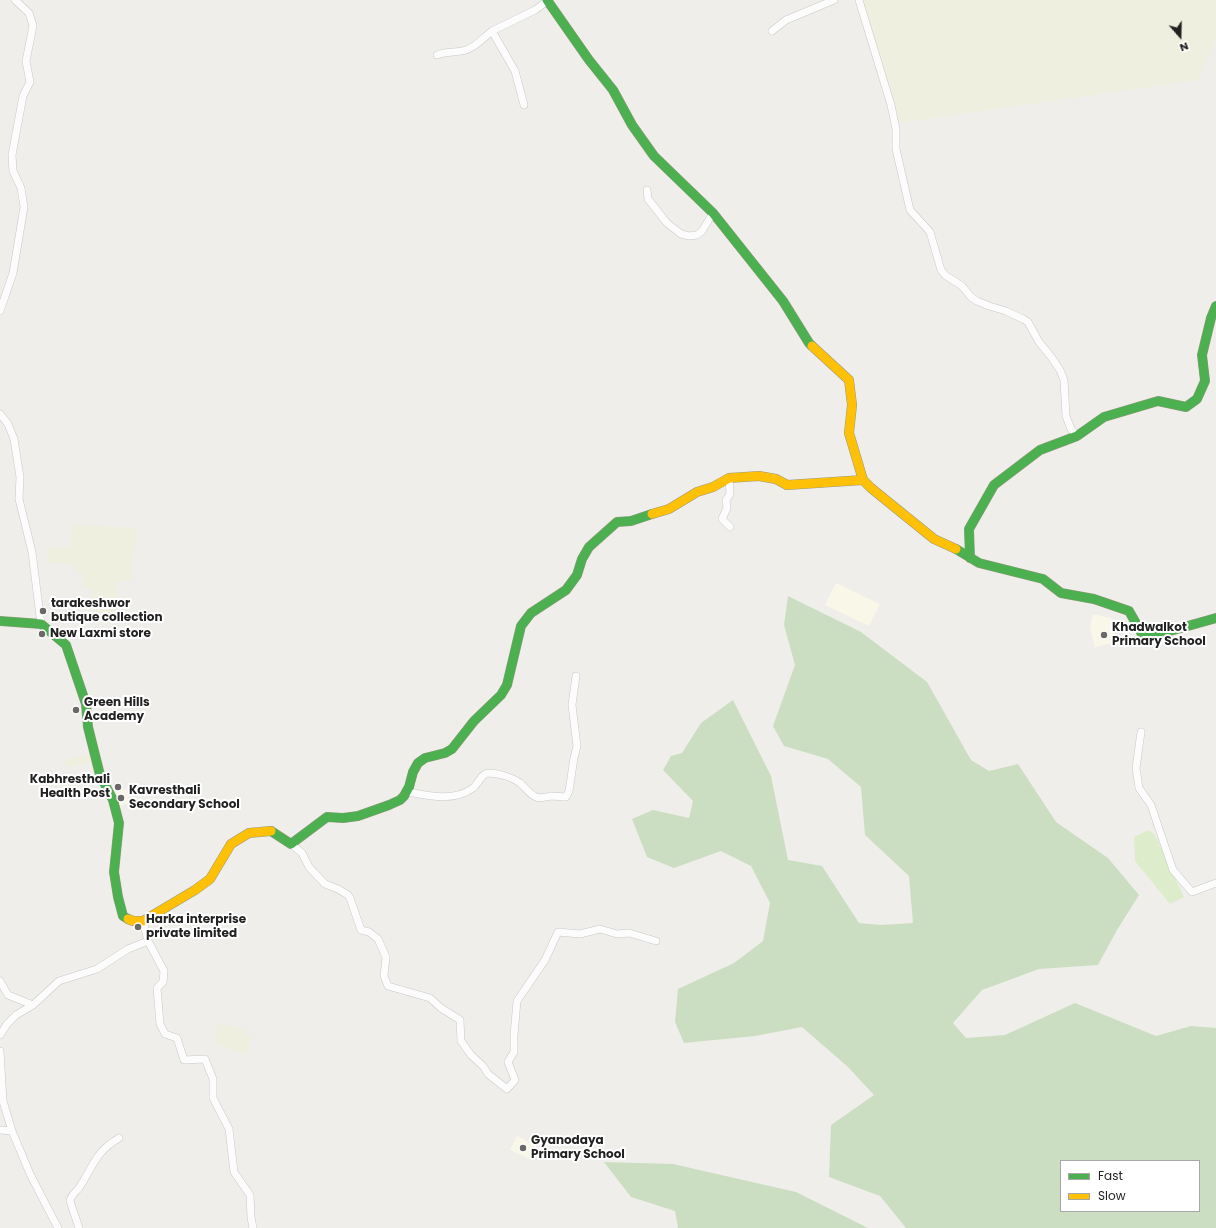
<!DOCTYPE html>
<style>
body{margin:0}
#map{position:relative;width:1216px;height:1228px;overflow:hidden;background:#f0eeeb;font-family:Poppins,sans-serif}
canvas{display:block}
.legend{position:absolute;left:1060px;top:1160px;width:140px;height:52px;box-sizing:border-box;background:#fff;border:1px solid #a7a7a7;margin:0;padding:5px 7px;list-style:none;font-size:12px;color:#222}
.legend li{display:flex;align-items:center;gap:8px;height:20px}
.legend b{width:20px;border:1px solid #a7a7a7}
.north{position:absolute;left:1160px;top:16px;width:40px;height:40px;-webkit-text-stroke:3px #fff;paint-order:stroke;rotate:160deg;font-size:11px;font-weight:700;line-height:16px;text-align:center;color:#222}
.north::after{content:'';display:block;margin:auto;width:14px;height:18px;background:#222;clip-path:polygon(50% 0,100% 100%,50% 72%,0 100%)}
</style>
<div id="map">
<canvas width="1216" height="1228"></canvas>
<ul class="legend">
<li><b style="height:5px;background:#4caf50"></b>Fast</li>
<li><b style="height:5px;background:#ffc107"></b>Slow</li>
</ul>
<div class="north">N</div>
</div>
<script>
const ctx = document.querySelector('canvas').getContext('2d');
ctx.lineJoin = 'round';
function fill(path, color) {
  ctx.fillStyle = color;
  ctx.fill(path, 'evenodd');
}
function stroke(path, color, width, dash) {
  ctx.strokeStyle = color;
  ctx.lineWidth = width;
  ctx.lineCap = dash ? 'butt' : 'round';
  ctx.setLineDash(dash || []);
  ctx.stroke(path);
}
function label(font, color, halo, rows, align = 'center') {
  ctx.font = font + ' Poppins,sans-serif';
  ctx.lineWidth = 4;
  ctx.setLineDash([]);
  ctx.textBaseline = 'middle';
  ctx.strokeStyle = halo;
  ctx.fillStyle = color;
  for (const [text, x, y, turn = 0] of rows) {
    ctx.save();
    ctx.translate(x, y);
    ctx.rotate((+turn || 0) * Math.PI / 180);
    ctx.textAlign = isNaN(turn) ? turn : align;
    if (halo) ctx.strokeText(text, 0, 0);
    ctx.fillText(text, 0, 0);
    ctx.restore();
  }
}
const education = new Path2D(`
 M836,583L880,604L869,626L825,605Z
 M1093,614L1111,618L1118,642L1095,647L1090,628Z
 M126,789L130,802L118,807L112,794Z
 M517,1136L536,1146L529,1159L510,1150Z`);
const farmland = new Path2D(`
 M862,0H1216V37L1198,80L898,123Z
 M72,524L137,528L131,581H116L119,599L110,625L93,615L92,589L82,588L83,573L75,572V564L48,563V548H70Z
 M90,755L91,763L67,767L65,759Z
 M218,1024L242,1028L246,1031V1034L251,1036L247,1055L215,1044Z`);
const grass = new Path2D(`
 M1149,830L1155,835L1184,897L1170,904L1135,861L1134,837Z`);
const forest = new Path2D(`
 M788,596L861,632L927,682L971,760L989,771L1018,764L1056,822L1108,858L1139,895L1117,930L1098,965L1039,969L982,990L953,1023L966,1038L1005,1035L1075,1003L1156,1036L1191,1026L1216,1028V1228H906L880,1196L829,1177L831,1125L874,1095L848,1067L802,1027L755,1036L684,1043L675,1022L678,989L734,963L763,941L770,903L751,866L721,851L674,868L647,857L632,819L653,810L689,818L693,801L663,770L671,756L682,753L701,723L733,700L771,776L788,860L822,866L859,923L881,925L913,923L909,876L865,835L861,787L828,759L784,746L773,726L795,665L784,625ZM1061,1161H1199V1211H1061Z
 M604,1162L673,1164L796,1192L868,1228H678L675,1211L631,1197Z`);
const street = new Path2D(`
 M859,0L891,105L896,129V149L910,210L930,232L941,270L945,275L962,286L971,297L977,301L989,306L1006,311L1023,319L1028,322L1039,342L1052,358L1060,370L1064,380L1066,416L1071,429L1077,436
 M772,31L786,20L834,0
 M437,55C447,51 456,53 466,50C476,47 484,37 492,31
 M524,105L515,71L492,31L535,10L547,1
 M647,190L648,199L667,223L681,234L689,236L697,235L702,231L713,213
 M0,311L13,273L24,207L21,188L13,171L12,155L23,96L30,82L26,61L33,26L29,13L15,0
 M0,414L8,424L14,439L20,477L19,499L32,552L41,624
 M729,478L730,494L726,500L727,508L722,519L730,527
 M1141,732L1136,768L1139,788L1151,805L1173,870L1192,892L1216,883
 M408,792C429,796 454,802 473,788C478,784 481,774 488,773C498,773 512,777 520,783C526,788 529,794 536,797C541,799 546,797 551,796C556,796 561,797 566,797L569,791L574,758L577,746L572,705L576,676
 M291,844L302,853L309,867L325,884L338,889L348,895L350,898L361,930L369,932L378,939L386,957L384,976L388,986L430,998L441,1008L460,1020L461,1041L471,1055L483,1066L488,1074L507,1089L515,1080L508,1062L514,1052V1035L517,1001L545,960L558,932L580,934L600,929L617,934L629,933L656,941
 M148,941L164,971L163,982L157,988L160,1024L165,1034L177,1038L184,1060L205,1059L213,1079V1098L229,1129L234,1172L250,1195L251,1217L253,1228
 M0,981L8,995L33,1005
 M0,1035L7,1024L16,1015L33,1005L59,981L97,969L128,949L148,941L143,921
 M0,1051L3,1101L12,1131L30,1174L58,1228
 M0,1130L12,1131
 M79,1228L70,1201C71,1195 75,1193 79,1188C93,1167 95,1152 119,1138`);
const fast = new Path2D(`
 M547,0L589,60L613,90L632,125L654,156L713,213L783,301L809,343L812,346
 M956,549L979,563L1043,579L1061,593L1094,599L1129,611L1142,634L1170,631L1216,618
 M970,558L969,529L994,485L1040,450L1077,436L1104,417L1158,401L1186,407L1197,399L1205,381L1202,355L1211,318L1216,306
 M0,621L41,624L66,645L86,704L88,727L100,775L113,800L119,823L114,872L118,897L123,916L128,919
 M271,831L291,844L327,817L343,818L358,816L389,805L400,800L404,796L409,787L413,772L418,763L425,758L445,753L452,749L474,721L501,695L507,685L521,626L531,613L566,590L577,575L582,559L589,547L617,522L631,521L652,514`);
const slow = new Path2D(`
 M812,346L849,380L852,405L849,433L863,480L871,488L934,539L956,549
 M652,514L669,509L697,492L713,487L729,478L759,476L776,479L787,485L863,480
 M128,919L133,921H143L195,890L210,879L231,844L249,833L271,831`);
const markers = [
 [43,611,4,"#6a6968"],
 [42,634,4,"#6a6968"],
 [1104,635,4,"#6a6968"],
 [76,710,4,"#6a6968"],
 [118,787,4,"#6a6968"],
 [121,798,4,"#6a6968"],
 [138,927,4,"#6a6968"],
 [523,1148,4,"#6a6968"]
];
const poiNames = [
 ["tarakeshwor",51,604],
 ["butique collection",51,618],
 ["Khadwalkot",1112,628],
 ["Primary School",1112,642],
 ["New Laxmi store",50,634],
 ["Green Hills",84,703],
 ["Academy",84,717],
 ["Kabhresthali",110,780,"right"],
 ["Health Post",110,794,"right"],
 ["Kavresthali",129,791],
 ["Secondary School",129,805],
 ["Harka interprise",146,920],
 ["private limited",146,934],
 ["Gyanodaya",531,1141],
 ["Primary School",531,1155]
];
fill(education, '#f8f7e8');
fill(farmland, '#efefdf');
fill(grass, '#ddeccb');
fill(forest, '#cbdec1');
stroke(street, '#c9c8c7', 8);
stroke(fast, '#999a82', 10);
stroke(slow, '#999a82', 10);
stroke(street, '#fdfcfc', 7);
stroke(fast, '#4caf50', 9);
stroke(slow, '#ffc107', 9);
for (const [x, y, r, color] of markers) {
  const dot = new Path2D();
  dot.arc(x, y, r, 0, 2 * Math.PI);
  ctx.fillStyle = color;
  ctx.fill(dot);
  stroke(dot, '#fff', 1.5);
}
label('bold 12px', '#222', '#fff', poiNames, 'left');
</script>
